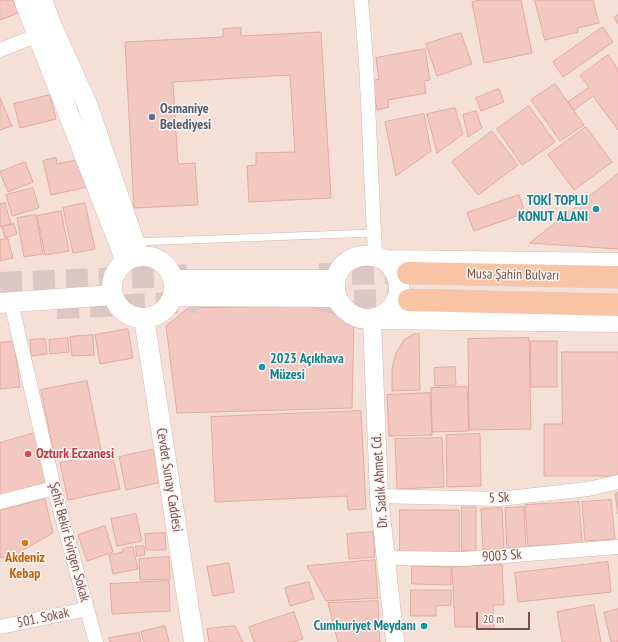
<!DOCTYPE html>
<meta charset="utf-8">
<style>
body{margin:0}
#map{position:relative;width:618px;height:642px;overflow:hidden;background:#fcf0e9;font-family:"PT Sans Narrow",sans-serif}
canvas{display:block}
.scale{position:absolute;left:476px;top:612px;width:54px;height:18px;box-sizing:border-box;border:2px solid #77514c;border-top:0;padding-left:5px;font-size:12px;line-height:14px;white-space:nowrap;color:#77514c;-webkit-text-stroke:3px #fff5f0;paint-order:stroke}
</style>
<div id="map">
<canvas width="618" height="642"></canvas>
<div class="scale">20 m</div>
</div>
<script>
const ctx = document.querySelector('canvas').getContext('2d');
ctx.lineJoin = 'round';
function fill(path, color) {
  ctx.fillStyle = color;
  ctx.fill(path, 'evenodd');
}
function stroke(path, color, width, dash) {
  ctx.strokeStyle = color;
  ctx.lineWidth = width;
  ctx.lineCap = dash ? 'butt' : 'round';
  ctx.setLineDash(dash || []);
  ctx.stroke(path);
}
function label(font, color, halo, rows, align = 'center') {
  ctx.font = font + ' "PT Sans Narrow",sans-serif';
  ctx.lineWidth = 3;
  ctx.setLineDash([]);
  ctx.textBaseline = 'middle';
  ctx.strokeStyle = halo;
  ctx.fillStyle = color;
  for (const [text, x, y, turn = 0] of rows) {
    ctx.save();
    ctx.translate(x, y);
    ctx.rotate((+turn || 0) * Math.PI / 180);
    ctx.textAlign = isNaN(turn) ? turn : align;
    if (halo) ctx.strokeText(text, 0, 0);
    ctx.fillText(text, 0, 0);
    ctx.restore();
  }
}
const residential = new Path2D(`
 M0,0H618V642H0Z`);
const building = new Path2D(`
 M0,0H13L18,13L0,20Z
 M482,0H521L532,53L484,63L472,2Z
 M535,0H593L599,23L577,28L578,32L545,40Z
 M618,15V24L614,18Z
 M603,27L613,42L563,77L553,62Z
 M241,28V36L321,32L331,198L249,202L247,166L256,165V153L295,152L290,75L173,82L178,164L195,163L198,205L134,208L125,42L223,37V29Z
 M461,33L472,64L437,76L426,44Z
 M425,49L430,80L424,81L426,93L388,100L389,107L377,110L372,81L379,79L376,58Z
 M608,55L618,69V130L593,96L574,110L568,102L589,87L580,76Z
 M555,84L584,125L560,141L531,100Z
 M499,89L504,102L481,111L476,98Z
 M50,95L56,119L20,128L14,104Z
 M0,98L12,126L0,130Z
 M529,106L555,142L522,165L497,129Z
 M455,108L463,134L437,153L427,114Z
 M476,111L482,128L468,137L463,115Z
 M424,114L431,151L396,176L385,122Z
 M586,127L612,162L574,190L548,155Z
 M492,131L518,165L478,195L452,162Z
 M56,158L57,164L81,159L87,187L51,195L43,161Z
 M25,162L33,182L8,192L0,172Z
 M618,174V249L530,243Z
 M33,188L39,208L12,216L6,195Z
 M519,195L525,213L474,231L467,213Z
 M5,203L11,224L0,227V204Z
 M85,203L95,249L73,253L63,208Z
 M61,211L69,251L45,255L37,216Z
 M36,215L43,254L24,257L17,218Z
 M14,224L17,234L5,238L2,227Z
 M8,239L13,258L0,261V240Z
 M311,306L354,320L352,408L177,413L166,326L188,308Z
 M128,329L133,358L100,364L95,335Z
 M414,334H419L420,390L392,391V368L396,353L401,345L404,340Z
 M93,335L94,355L72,356L70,337Z
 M68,338L69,352L50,354L49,340Z
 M529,338L531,429L469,430L468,339Z
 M45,339L47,354L31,356L30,340Z
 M14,341L20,387L0,389V343Z
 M531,341H557V387H531Z
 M562,352H618V476H544V424H562Z
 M455,367L456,385L435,386L434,368Z
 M87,381L101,450L55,459L41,390Z
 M467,387L469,431L432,432L431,388Z
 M430,393L432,435L389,436L387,395Z
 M361,411L366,509L348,510L347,496L215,502L211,417Z
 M35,433L50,485L0,499V443Z
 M480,434L481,486L447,487L446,435Z
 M442,438L444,487L397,489L395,439Z
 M156,449L163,482L126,490L119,457Z
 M112,453L120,489L68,500L60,463Z
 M618,493V514L615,494Z
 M45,499L53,533L14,555L1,558L0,553V511Z
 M611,500L615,539L585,541L582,502Z
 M579,502L582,543L528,546L525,505Z
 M462,507H476V551H462Z
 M524,507L526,547L507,548L505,508Z
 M502,508L504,549L483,550L481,509Z
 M400,510H459V552H400Z
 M136,514L142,541L117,546L111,519Z
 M105,526L113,552L87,561L78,535Z
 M373,532L375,557L349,559L347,534Z
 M165,533L166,550H146L145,534Z
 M136,546H144L145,555L137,556Z
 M133,547L138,569L113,574L109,555L123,552V549Z
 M169,557L170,579L140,580L139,559Z
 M375,560L378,598L326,601L307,566Z
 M608,562L611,592L518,602L515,573Z
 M229,563L234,592L213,596L207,567Z
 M502,565L504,605H493L494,627H455L452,567Z
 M412,566L451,567V585L412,584Z
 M169,581L170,611L112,614L110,584Z
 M309,582L314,599L290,606L285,588Z
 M411,590H451V605L436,606V616H411Z
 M378,601L380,642H338L328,603Z
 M594,605L601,642H562L557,612Z
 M618,609V642H611L604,613Z
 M294,612L303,639L293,642H254L249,627Z
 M165,626L169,642H144L141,632Z
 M235,626L243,642H209L207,629Z
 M139,633L141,642H110L109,638Z`);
const primaryTunnel = new Path2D(`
 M319,274L408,273
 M0,283L195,275
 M321,301L409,300
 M57,308L197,302`);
const service = new Path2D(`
 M136,242L374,233`);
const minor = new Path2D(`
 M361,0L366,61L375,255
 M0,50L38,35
 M11,302L54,488L96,642
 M379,496L499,499L588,489L618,482
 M0,502L54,488
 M386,558L464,559L618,547
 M0,627L87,609`);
const tertiary = new Path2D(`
 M372,319L379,496L395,642`);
const secondary = new Path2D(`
 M24,0L126,261
 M42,0L53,29L87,104L139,256
 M112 287a31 31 0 1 1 62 0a31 31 0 1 1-62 0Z
 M385,260C423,295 375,339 345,309C339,304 335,296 335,288C334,260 362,249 385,260L618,263
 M174,280H335
 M173,296L336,297
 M0,303L113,295
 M144,318L194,642
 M374,319L618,322`);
const primary = new Path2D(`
 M408,273L618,277
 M409,300L618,305`);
const markers = [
 [152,117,4,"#5c6f8a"],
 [596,209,4,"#0f9aa8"],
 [262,367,4,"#0f9aa8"],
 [28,454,4,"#e0444e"],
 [25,543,4,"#e8710a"],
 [424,626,4,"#0f9aa8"]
];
const serviceNames = [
 ["Osmaniye",160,109],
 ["Belediyesi",160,125]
];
const cultureNames = [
 ["TOKİ TOPLU",588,201],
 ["KONUT ALANI",588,217],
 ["2023 Açıkhava",270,359,"left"],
 ["Müzesi",270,375,"left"],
 ["Cumhuriyet Meydanı",416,626]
];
const streetNames = [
 ["Musa Şahin Bulvarı",513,275,1],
 ["Cevdet Sunay Caddesi",169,480,81],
 ["Dr. Sadık Ahmet Cd.",380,481,-94],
 ["5 Sk",499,498,-3],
 ["Şehit Bekir Evirgen Sokak",69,542,75],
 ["9003 Sk",502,556,-4],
 ["501. Sokak",43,618,-12]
];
const healthNames = [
 ["Ozturk Eczanesi",36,454]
];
const foodNames = [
 ["Akdeniz",25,558],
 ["Kebap",25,574]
];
fill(residential, '#f4e0d7');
fill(building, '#f2c8c1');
stroke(building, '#e4aaa1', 1);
stroke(primaryTunnel, '#dbc8c2', 22, [22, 11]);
stroke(service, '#d1b8b1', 8);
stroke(minor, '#d1b8b1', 15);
stroke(tertiary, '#d1b8b1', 19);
stroke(secondary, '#d6b8b1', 21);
stroke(primary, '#d9cecd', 23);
stroke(service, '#fff', 7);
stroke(minor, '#fff', 14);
stroke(tertiary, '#fff', 18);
stroke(secondary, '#fff', 20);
stroke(primary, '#f9c4a3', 22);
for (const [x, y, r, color] of markers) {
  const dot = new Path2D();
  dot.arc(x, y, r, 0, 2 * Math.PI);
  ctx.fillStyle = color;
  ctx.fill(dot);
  stroke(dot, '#fff5f0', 1.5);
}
label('bold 14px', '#4e5e75', '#fff5f0', serviceNames, 'left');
label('bold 14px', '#0d838f', '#fff5f0', cultureNames, 'right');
label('14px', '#77514c', '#fff5f0', streetNames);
label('bold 14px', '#be3a42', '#fff5f0', healthNames, 'left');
label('bold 14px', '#c56008', '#fff5f0', foodNames);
</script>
